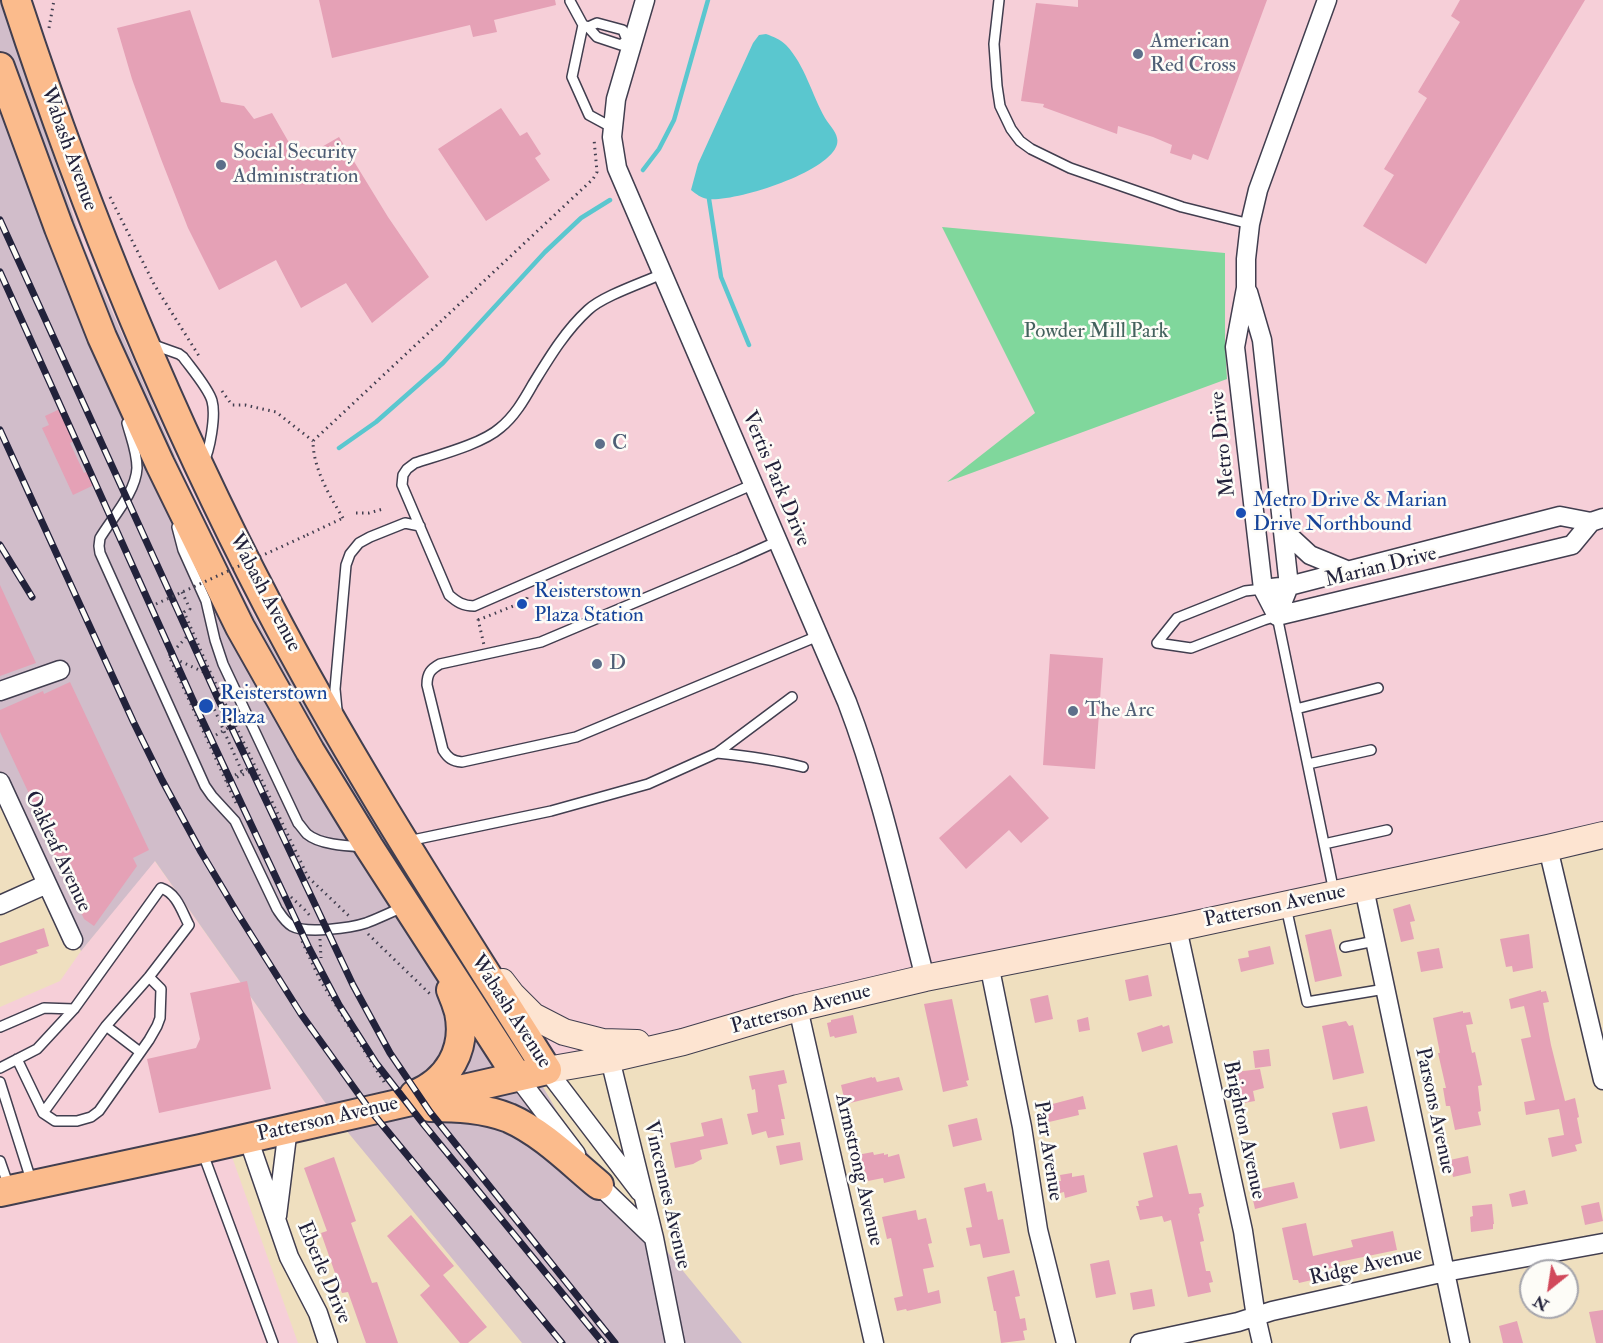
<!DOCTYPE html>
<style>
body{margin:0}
#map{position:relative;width:1603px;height:1343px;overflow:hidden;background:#efdfbf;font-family:"IM FELL Double Pica",serif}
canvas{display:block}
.north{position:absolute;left:1519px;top:1259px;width:60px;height:60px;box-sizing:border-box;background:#fdfcf7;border:2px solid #a5a5ac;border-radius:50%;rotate:210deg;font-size:16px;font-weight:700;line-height:24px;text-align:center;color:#22223b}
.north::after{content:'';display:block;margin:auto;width:21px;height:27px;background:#d1495b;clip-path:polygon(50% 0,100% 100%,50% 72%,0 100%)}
</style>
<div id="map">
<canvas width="1603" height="1343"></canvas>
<div class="north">N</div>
</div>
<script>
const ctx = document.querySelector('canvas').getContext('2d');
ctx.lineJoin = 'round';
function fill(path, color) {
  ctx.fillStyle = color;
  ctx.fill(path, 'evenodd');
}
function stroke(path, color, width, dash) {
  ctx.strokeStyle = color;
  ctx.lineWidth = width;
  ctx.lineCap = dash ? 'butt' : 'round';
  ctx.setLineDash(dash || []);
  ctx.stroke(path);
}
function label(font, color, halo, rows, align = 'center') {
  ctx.font = font + ' "IM FELL Double Pica",serif';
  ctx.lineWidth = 5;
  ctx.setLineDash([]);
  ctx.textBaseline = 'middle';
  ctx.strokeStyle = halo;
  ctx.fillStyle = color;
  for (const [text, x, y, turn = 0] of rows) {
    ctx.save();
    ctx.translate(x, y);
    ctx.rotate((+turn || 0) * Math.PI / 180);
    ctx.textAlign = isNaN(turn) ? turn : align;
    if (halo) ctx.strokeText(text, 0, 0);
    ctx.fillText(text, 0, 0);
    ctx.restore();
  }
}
const built = new Path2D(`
 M1,0H1603V839L535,1073L470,975L340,768L245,600L187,483L84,247Z
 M154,860L336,1118L226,1140L298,1343H0V1007L60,981L81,951Z`);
const industrial = new Path2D(`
 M0,0L84,247L187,483L245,600L340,768L470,975L535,1073L558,1113L602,1172L742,1343H522L336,1118L155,861L81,951L0,783Z`);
const green = new Path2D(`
 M942,227L1225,253V346L1227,379L947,482L1035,413Z`);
const water = new Path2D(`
 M766,34C774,37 780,39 786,45C805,65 812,95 825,118C829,125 836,131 837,138C838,141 837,145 836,147C824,174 735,202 708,199C701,198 696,194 691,190L698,164L753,43L759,35Z`);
const stream = new Path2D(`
 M643,170L659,149L674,120L708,0
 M709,199L721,277L749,345
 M339,448L376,422L443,363L545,252L581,218L610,200`);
const building = new Path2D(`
 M319,0H555L556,5L494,20L497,32L473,37L470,25L332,58Z
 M1078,0H1267L1208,160L1193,154L1191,160L1170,153L1172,145L1153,137L1118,126L1117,134L1043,107L1044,104L1021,101L1036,3L1078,7Z
 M1460,0H1585L1426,264L1363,226L1394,175L1384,169L1427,98L1418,92L1460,22L1451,16Z
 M190,10L221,102L244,106L254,119L272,113L299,160L339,137L388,217L429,277L372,323L346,283L301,308L276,260L219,290L188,228L161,159L132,79L117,28Z
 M501,108L520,136L527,132L541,154L535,158L550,180L486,221L438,149Z
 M62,408L77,440L70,443L84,473L88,471L94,485L73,495L42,428L49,425L45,416Z
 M0,585L36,663L0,676Z
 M1050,654L1103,658L1095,769L1043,765Z
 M70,682L149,850L133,858L137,866L94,926L84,919L45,836L48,834L0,732V710L43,691L44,694Z
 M1010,775L1049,818L1021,843L1009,830L966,869L939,838Z
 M1410,904L1415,921L1410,922L1414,939L1401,942L1393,909Z
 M44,928L49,946L36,950L38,953L0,966V943Z
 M1331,929L1342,976L1315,982L1305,935Z
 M1529,934L1533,968L1513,972L1512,966L1506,967L1500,939Z
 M1270,946L1274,964L1241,972L1238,959L1249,957L1248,951Z
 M1439,948L1443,968L1421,972L1417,952Z
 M1148,975L1152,996L1129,1001L1125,980Z
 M247,981L271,1089L159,1113L147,1059L196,1048L200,1039L190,993Z
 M1541,990V992L1546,991L1549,1002L1543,1003L1551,1045L1565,1101L1575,1098L1579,1117L1577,1118L1582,1143L1575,1145L1577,1151L1552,1157L1548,1138L1564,1135L1559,1109L1526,1115L1524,1102L1535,1100L1521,1039L1531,1037L1524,1006L1511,1009L1509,999Z
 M1048,995L1053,1019L1035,1023L1030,999Z
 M952,999L969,1080L966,1081L968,1086L943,1092L924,1004Z
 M1463,1011V1013L1470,1012L1473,1024L1466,1025L1472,1053L1475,1052L1482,1085L1478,1086L1481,1111L1478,1112L1481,1125L1455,1130L1450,1106H1446L1443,1088H1446L1438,1053H1440L1433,1018Z
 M853,1015L857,1033L835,1038L834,1036L830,1037L827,1023L831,1022V1020Z
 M1088,1017L1090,1030L1079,1032L1077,1020Z
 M1346,1021L1349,1026L1353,1025L1364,1073L1333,1080L1322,1026Z
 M1162,1025L1163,1027L1169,1025L1173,1043L1142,1052L1137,1033Z
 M1269,1049L1271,1066L1255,1068L1253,1051Z
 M1260,1069L1264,1088L1253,1091L1255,1101L1238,1104L1233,1082L1236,1081L1235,1072Z
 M784,1070L787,1083L778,1085L785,1119H781L784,1135L768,1138L766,1131L752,1135L747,1114L758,1112L755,1089L752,1090L749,1076Z
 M872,1077V1078L875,1077L877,1082L899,1077L903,1090L850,1103L849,1101L845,1102L841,1085Z
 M1083,1096L1086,1109L1078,1110L1079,1115L1049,1122V1121L1044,1122L1041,1107Z
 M1367,1106L1375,1141L1340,1149L1332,1113Z
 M722,1118L728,1144L700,1150L702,1159L693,1164L675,1168L670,1143L704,1136L701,1123Z
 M977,1118L982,1140L953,1147L948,1125Z
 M800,1142L803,1160L780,1165L776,1146Z
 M1177,1145L1189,1194L1201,1193L1204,1206L1199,1208L1200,1213L1198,1214L1204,1241L1200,1242L1206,1271H1210L1213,1282L1209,1283L1211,1292L1188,1297L1171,1220L1164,1222L1162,1216L1140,1220L1136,1206H1139L1138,1201L1153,1197L1143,1153Z
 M873,1152L874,1155L884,1153V1155L888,1154V1157L899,1154L905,1178L884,1183L883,1178L868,1181L865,1171L860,1172L857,1155Z
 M1468,1156L1471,1173L1453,1177L1450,1160Z
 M334,1157L356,1221L351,1223L372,1283L377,1282L398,1343H366L348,1292L342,1293L321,1233L327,1231L304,1168Z
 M1072,1173V1177L1084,1175L1087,1192L1065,1198L1064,1192L1060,1193L1057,1181H1061L1060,1175Z
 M1294,1182L1298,1198L1255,1209L1251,1191Z
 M985,1183L987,1192L992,1191L998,1220L1003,1219L1010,1253L983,1258L980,1244L970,1246L966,1228L972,1227L964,1188Z
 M1525,1190L1528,1204L1512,1207L1509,1194Z
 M1599,1202L1603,1221L1585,1225L1581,1206Z
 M1492,1204L1494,1224H1493V1229L1471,1232L1470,1217L1473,1216L1472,1206Z
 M916,1210L918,1220L926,1218L932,1243L928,1244L934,1267L923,1269L928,1293L939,1290L941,1303L907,1311L906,1309L897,1311L894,1298L903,1296L891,1238L887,1239L882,1217Z
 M411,1215L454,1266L443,1275L487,1327L468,1343H460L420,1295L430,1286L387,1236Z
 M1306,1223L1313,1256L1353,1247L1351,1240L1393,1231L1397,1250L1339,1262L1340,1266L1316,1271L1317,1274L1311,1276L1312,1280L1299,1283L1298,1280H1293L1282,1228Z
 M1109,1260L1116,1294L1096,1298L1090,1264Z
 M1014,1270L1020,1296L1015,1297L1020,1319L1025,1318L1027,1330L1023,1331L1025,1340L1001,1343L996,1311H994L987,1277Z
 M1152,1289L1155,1306L1133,1310L1130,1293Z
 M1603,1310V1343H1596L1589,1312Z
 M1517,1321L1523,1343H1503L1499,1326Z`);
const path = new Path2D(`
 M49,28L54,0
 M110,197L155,286L199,356
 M222,391L232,405H245L276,412L313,441
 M356,513H369L383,509
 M343,518C329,495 313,468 313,441L593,179L597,172L594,139
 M307,535L343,518
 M182,592L190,609L184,612L211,674
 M478,619L484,645
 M478,620L526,601L528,595
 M169,656L192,631
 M212,704L243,774
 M194,711L223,700
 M216,735L228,728
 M235,775L247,769
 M226,782L256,769
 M236,803L169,656L212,676L308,877L349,916
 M291,897L305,910L311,917
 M368,934L430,994
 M320,939L321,958
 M302,941L320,980L384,1082L385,1086`);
const service = new Path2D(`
 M999,0L994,44L997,86L1000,106L1011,129L1020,141L1031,149L1070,168L1182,207L1250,224
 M570,1L583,25L572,77L589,115L613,128
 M583,25L588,27L597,23L623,30L627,40
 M588,27L597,37L621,45L627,40L632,41
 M662,274C642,283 603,296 588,310C565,331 549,358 533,384C524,400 514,417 500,428C482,444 439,455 415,463L407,469L403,475L402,485L449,595C457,602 463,606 474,606L754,484
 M151,344L179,354L183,357C191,368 209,389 212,401C216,415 210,451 203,463
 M127,423C131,438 137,452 137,468C136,492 112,518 100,538L99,546L100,553L205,786L212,796L235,821L277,909C281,915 285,922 292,926C306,934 351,928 366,923C379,918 392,912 405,906
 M177,527L183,550L206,601L215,640L223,664L298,823C301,826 304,831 307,834C320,845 348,846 364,847
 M778,541L738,559L541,642L440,664C431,669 427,673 427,685L443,750C448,758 452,761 462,762L576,737L818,636
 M1263,589L1245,591L1177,618L1157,643L1191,648L1264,620L1277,616L1334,892
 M1296,709L1378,688
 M337,710L335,689L346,565L350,554L359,543L370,537L405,523L420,526
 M717,753C747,756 775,760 803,767
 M1308,764L1371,750
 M408,841L551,811L648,784L717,753L792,697
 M1324,844L1387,830
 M1286,907L1307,1002L1385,989
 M1345,947L1375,941
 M106,1026L140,1052
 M0,1027L44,1008L74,1009
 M17,1059L43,1113L55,1121H77L91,1117L99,1111L149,1040L157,1026L160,1018L161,989L149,977
 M0,1068L37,1049L74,1009L161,888C177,893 182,912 189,925L149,977L106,1026L43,1113
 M0,1082L32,1183
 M202,1151L273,1343
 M0,1161L9,1187`);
const minor = new Path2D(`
 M645,0L616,99L612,137L617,168L847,702C881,791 901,885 925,978
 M1248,292L1262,340L1289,586L1277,616
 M1283,530L1310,555L1349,571
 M1263,589L1289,586L1560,516L1591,522L1603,518
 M1277,616L1263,589L1235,347L1246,288V259L1250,224L1258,190L1327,0
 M1277,616L1572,545L1591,522
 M0,691L60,670
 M0,782L73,940
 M1548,848L1603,1080
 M1364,888L1460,1343
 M0,905L47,884
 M1177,928L1243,1231L1256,1317L1262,1343
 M989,964L1022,1127L1038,1230L1066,1343
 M798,1008L874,1343
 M610,1059L654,1238L675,1343
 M547,1070L640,1192
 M517,1076L576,1154
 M248,1138L289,1257L318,1313L328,1343
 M594,1178L599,1185L654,1238
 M277,1216L288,1128
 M1140,1343L1238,1322L1272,1311L1445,1272L1603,1243`);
const secondary = new Path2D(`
 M502,982L512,995L533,1016L564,1032L603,1042L637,1043
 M547,1070L610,1059L683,1042L798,1008L925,978L1177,928L1548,848L1603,835`);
const primary = new Path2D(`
 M0,67L59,228L102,337L160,464L240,627L310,751L369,847L517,1076
 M414,1095C448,1081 467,1050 459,1012C457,1005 454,997 451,990
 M430,1107C456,1107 484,1108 509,1118C543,1133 571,1162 599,1185
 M0,1192L201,1149L547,1070C451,917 352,766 268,605C167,412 84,208 16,0`);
const rail = new Path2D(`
 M0,220L219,701L353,985L390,1053L430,1112L615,1343
 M0,272L197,709L309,948L339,1005L376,1063L425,1126L603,1343
 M0,430L133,721L162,780L201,852L238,914L301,1014L370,1110L562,1343
 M0,545L32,597`);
const pathBridge = new Path2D(`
 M156,604L307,535`);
const markers = [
 [1138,54,6,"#5c6f8a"],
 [221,165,6,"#5c6f8a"],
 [600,444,6,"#5c6f8a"],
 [1241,513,6,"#1a4fb4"],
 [522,604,6,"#1a4fb4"],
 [597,664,6,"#5c6f8a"],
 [206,706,8,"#1a4fb4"],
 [1073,711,6,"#5c6f8a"]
];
const serviceNames = [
 ["American",1150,42],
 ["Red Cross",1150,66],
 ["Social Security",233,153],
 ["Administration",233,177],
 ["C",612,444],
 ["D",609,664],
 ["The Arc",1085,711]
];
const streetNames = [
 ["Wabash Avenue",68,149,70],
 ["Metro Drive",1224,444,-96],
 ["Vertis Park Drive",775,479,67],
 ["Marian Drive",1381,568,-14],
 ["Wabash Avenue",264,593,62],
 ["Oakleaf Avenue",57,852,65],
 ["Patterson Avenue",1275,907,-12],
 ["Patterson Avenue",801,1010,-15],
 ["Wabash Avenue",510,1012,57],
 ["Parsons Avenue",1434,1111,78],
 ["Patterson Avenue",328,1120,-13],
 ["Brighton Avenue",1243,1130,78],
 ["Parr Avenue",1047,1151,81],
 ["Armstrong Avenue",858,1170,77],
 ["Vincennes Avenue",666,1195,77],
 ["Ridge Avenue",1366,1267,-13],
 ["Eberle Drive",323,1273,67]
];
const parkNames = [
 ["Powder Mill Park",1096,332]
];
const transitNames = [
 ["Metro Drive & Marian",1253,501],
 ["Drive Northbound",1253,525],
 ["Reisterstown",534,592],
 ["Plaza Station",534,616],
 ["Reisterstown",220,694],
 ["Plaza",220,718]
];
fill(built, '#f6cfd8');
fill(industrial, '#d1bdca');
fill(green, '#80d79c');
fill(water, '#5ac7cf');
stroke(stream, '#5ac7cf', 4.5);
fill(building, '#e5a1b6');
stroke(service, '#413e4f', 12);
stroke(minor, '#413e4f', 21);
stroke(secondary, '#413e4f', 28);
stroke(primary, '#413e4f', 32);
stroke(path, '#413e4f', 3, [1.5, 4.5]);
stroke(service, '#fff', 9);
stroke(minor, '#fff', 18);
stroke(secondary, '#fde4d1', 26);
stroke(primary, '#fbbb8c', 28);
stroke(rail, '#22223b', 7);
stroke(rail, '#fdfcf7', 4.5, [14]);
stroke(pathBridge, '#413e4f', 3, [1.5, 4.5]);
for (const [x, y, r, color] of markers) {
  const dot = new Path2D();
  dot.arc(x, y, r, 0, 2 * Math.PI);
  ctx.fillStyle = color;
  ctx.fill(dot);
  stroke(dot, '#fdfcf7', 2);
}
label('21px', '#4e5e75', '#fdfcf7', serviceNames, 'left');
label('21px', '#22223b', '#fdfcf7', streetNames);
label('21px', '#43615d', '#fdfcf7', parkNames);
label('21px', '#164399', '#fdfcf7', transitNames, 'left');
</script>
